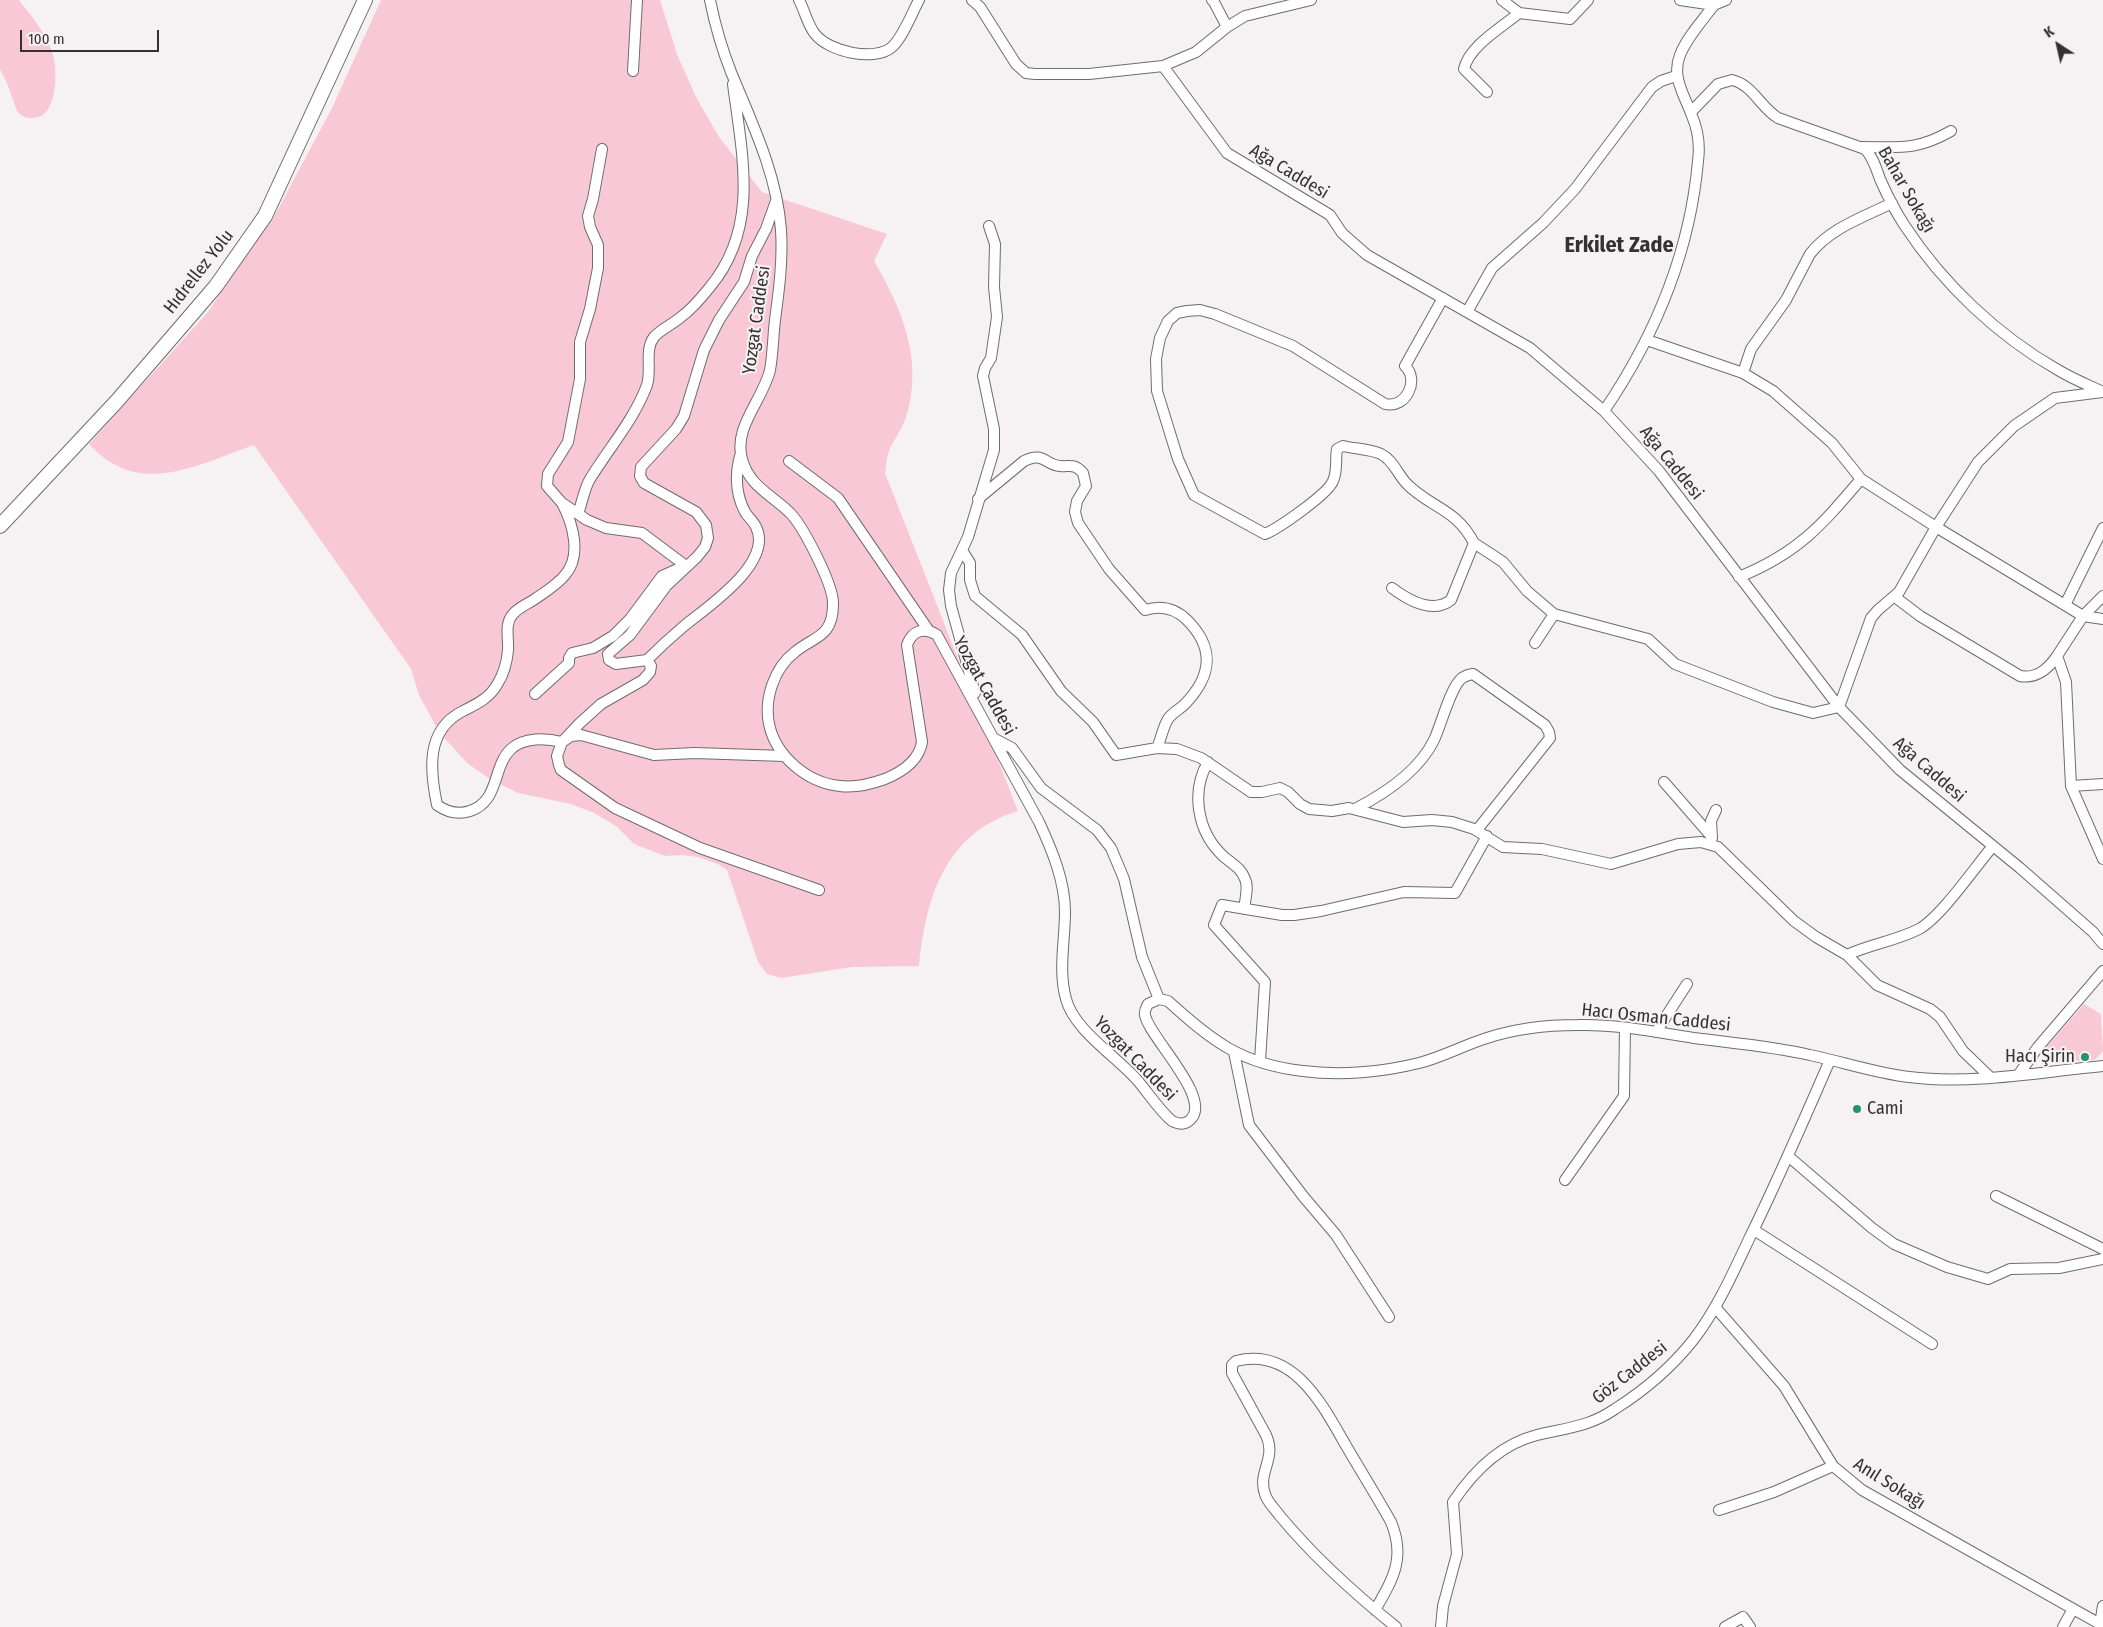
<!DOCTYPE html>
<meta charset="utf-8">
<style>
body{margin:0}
#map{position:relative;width:2103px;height:1627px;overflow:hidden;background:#f6f2f3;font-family:"Fira Sans Condensed",sans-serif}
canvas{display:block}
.north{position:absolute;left:2033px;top:20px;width:50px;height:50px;-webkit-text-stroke:4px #f6f2f3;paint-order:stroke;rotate:325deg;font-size:14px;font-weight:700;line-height:20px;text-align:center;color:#333132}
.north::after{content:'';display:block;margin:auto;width:18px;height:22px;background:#333132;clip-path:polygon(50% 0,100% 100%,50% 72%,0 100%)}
.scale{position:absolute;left:20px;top:30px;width:139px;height:22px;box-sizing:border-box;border:2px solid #333132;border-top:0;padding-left:6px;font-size:15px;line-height:18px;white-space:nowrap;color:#333132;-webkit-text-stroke:4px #f6f2f3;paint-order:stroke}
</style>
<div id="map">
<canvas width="2103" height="1627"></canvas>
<div class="north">K</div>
<div class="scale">100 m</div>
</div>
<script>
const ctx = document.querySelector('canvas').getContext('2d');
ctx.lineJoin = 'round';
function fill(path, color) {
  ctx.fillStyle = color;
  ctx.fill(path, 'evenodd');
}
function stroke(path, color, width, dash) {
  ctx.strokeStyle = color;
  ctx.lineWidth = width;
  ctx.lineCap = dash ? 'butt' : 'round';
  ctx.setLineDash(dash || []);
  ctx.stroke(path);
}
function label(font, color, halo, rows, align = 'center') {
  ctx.font = font + ' "Fira Sans Condensed",sans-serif';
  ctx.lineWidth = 4;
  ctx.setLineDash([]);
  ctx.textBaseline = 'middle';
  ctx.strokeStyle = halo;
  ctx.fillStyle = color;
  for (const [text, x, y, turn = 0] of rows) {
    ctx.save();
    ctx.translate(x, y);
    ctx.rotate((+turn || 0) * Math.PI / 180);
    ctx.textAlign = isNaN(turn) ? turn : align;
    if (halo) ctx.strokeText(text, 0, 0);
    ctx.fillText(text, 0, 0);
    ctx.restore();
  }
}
const green = new Path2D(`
 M0,0H19C32,17 47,34 53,55C58,72 57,117 34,118C27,119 21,116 17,111L7,83L0,69Z
 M381,0H660L677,54L696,97L719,137L762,192L887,234L874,261C902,308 924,362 906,417C902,430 891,443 888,454C886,460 886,467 885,473L1018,811C945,833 926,897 919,966L852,967L781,978L767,974L758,962L727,870L718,864L698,857L682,855L665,856L634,844L616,826L594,813L571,804L518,793L491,780L467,763L439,732L419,695L411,669L254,445C196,465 139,499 89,444L207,313L277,211L332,108Z
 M2084,1004L2101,1014L2103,1051L2095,1060L2046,1062L2043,1051Z`);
const street = new Path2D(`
 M710,0C715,25 722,49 731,72C752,123 777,174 781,230C783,260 779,290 775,320C773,336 773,354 770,370C763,400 733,427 742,459C749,487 774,496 791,514C804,528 834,586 833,604C833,638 814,636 795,652C774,668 764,699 769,724C776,757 808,783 840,786C855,788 871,784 885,779C902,772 919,761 922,742L907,645C912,630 925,627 937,635L1039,822C1052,850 1065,881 1065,912C1065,941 1058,970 1066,999C1074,1030 1116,1056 1138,1081C1149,1094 1159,1110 1172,1121C1178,1124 1185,1125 1190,1120C1214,1099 1148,1036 1145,1015C1144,1011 1146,1008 1148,1004L1159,999L1168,1001C1212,1041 1241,1064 1303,1071C1340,1076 1383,1072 1419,1063C1443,1057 1464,1045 1487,1038C1517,1028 1548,1025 1578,1025C1617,1024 1656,1032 1694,1038C1732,1043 1772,1046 1810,1055C1843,1062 1875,1073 1909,1077C1973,1085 2039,1072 2103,1066
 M799,0C805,11 807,24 815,34C829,52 875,62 892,47C903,37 912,13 919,0
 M972,0L980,7L1016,64L1026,73L1035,74H1089L1163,66L1196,52L1227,27L1245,16L1311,0
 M1212,0L1214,2L1227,27
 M1502,0L1519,13
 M1680,0L1714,5L1726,0
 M1163,66L1227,153L1330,215L1342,233L1367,255L1530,348L1604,411L1659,471L1839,707L1900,770L2020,868L2093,932L2103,944
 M633,71L637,0
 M1487,92L1464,69C1469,46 1501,28 1519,13L1570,19L1588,0
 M1691,112L1718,84L1732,80C1753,85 1760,107 1778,118L1865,149C1873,157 1876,168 1880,179C1887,195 1895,211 1905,226C1943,284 1998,336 2058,370C2073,379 2088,385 2103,392
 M1861,147C1899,147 1916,151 1951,131
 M602,149L593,199L588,216L590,227L598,245V268L590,309L580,342V379L568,442L548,474L547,486L562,503L587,520L606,528L642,533L686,566
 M1443,298L1405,366C1420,380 1406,409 1385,404L1293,346L1215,314L1200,310L1187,311L1177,313L1168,321L1160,338L1156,359L1157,391L1178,459L1194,495L1265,534C1279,528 1328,494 1333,481C1338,470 1335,460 1337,449L1343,446C1355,449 1370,449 1381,454C1393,460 1397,473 1406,483C1430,508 1456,508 1474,543
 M1467,312L1492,268L1543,223L1575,189L1652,87L1661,81L1676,76
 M1647,340L1743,373L1773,391L1832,443L1861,479
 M1743,373L1751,349L1786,300L1810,254C1830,228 1864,217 1892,203
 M1604,411C1655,336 1690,252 1698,161C1700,146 1698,130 1692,116C1685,96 1671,77 1680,55C1687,37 1703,20 1714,5
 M789,461L838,498L929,631
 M978,499L1024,461C1044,451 1045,465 1060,466C1071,467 1074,463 1083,473L1086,486L1077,501L1075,512L1078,523L1109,569L1145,610C1161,605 1175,608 1187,620C1215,648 1212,676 1185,704C1180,709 1172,713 1168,719C1163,727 1161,739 1157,748
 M562,503C573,524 582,556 565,575C557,585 545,592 535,599C528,604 519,607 513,614C504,624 509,638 508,650C507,662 504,673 498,683C490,698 477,704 463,711C425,730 430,771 437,805C447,812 458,815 470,811C500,801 492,767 511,749C524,737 546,738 562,742L580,723L601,704L643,680L650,672L651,666L647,660L616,664L609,660L608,654L630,635L667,585L697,557L705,547L708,538L706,525L696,512L644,483L640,476L641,467L676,429L684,416L704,350L719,320L744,282L752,256L766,229L776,201
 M578,514C582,503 584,489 590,479C609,448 634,420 647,385C652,370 644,350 654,337C661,329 673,324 681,317C692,309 702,297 710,287C760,227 742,155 733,84
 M962,550L970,563V580L975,596L1022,635L1061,691L1093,722L1116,755L1157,748L1177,749L1201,758L1251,792H1262L1280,788L1288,792L1300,804L1309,809L1332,811L1349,808L1403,822L1432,820L1452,822L1474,829L1503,847L1542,849L1611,864L1678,844L1701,842L1718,847L1794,921L1816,937L1847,955L1877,985L1930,1009L1940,1017L1963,1051L1990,1077
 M1739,577C1798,553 1821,526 1861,479L1936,527L2083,616L2103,619
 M1392,588C1408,600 1433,614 1451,600L1474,543L1503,562L1527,591L1554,614L1648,639L1675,664L1773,702L1813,713L1839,707L1871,618L1878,610L1899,592L1936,527L1978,462L2014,426L2055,398L2103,392
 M2103,596L2083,616L2057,656L2066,682L2071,786L2103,784
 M1895,597L1920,616L2020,676C2037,679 2048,669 2057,656
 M2065,605L2103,528
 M1535,643L1554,614
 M647,660C659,648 671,637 684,626C706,608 774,563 756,527C754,522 748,517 745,512C736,495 735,475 740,456
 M975,693L951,606L949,590L951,573L968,537L994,450V429L983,376L985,368L991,358L997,317L994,287L995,244L989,226
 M535,694L569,663V658L572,653L593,648L613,636L630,619L662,576L680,568
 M995,739L1012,748L1041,788L1097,830L1111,848L1124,879L1142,957L1159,999
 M785,756L695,753L654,755L581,735L571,736L562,742L557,756L559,765L561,770L615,808L700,848L819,890
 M1208,762C1191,791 1197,830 1221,854C1230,863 1241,867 1245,879C1249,887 1245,900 1244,909
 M1664,782L1712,837
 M2071,786L2103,859
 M1355,809C1384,794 1419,771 1434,740C1441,725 1450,690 1460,680C1463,676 1468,675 1473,674L1545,725L1549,732L1550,738L1477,830
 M1712,838L1711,821L1716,810
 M1847,955C1870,944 1896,941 1919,929C1941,917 1975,867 1993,846
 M1656,1032L1687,984
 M1234,1052L1249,1125L1303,1196L1336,1235L1389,1317
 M1260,1061L1265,982L1214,925L1222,905L1282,915H1294L1321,911L1404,892L1455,893L1487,836
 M2019,1074L2038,1047L2103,971
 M1788,1156L1872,1228L1894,1244L1947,1267L1988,1279L2010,1269L2059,1268L2103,1259
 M1565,1180L1624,1096L1625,1028
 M1996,1196L2103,1249
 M1754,1230L1932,1344
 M1715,1307L1784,1386L1833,1466L1862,1490L2100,1624L2101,1627
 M1719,1510L1774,1492L1833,1466
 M1375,1610C1393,1579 1406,1558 1391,1522C1377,1497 1362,1473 1348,1449C1324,1408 1295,1346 1236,1361L1232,1365V1373L1266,1435C1277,1459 1257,1472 1265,1494C1267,1502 1275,1509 1280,1516C1314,1557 1355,1594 1396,1627
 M2100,1624L2103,1606
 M1441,1627L1443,1606L1457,1554L1453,1502C1473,1472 1501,1444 1537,1435C1566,1428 1589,1427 1615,1409C1645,1390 1672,1367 1694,1339C1717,1309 1733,1273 1749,1239C1778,1180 1804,1120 1830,1060
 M1725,1627L1743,1617L1750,1627
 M2063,1627L2073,1609`);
const secondary = new Path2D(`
 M0,526L117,401L192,314L216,286L265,216L365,0`);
const markers = [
 [2085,1057,5,"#26916f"],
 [1857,1109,5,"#26916f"]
];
const streetNames = [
 ["Ağa Caddesi",1289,172,31],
 ["Bahar Sokağı",1906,190,60],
 ["Hıdrellez Yolu",199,272,-52],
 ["Yozgat Caddesi",757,320,-82],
 ["Ağa Caddesi",1671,463,51],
 ["Yozgat Caddesi",984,686,61],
 ["Ağa Caddesi",1929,770,41],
 ["Hacı Osman Caddesi",1656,1018,6],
 ["Yozgat Caddesi",1135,1059,46],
 ["Göz Caddesi",1630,1373,-38],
 ["Anıl Sokağı",1889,1484,32]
];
const poiNames = [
 ["Hacı Şirin",2075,1057],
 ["Cami",1867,1109,"left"]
];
const districtNames = [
 ["Erkilet Zade",1619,246]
];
fill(green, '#f9c8d6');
stroke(street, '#6f6c6d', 12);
stroke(secondary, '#6f6c6d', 16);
stroke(street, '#fff', 10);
stroke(secondary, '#fff', 14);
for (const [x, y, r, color] of markers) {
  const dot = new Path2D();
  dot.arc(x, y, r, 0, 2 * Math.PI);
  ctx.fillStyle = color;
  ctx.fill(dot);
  stroke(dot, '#f6f2f3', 2);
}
label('18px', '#333132', '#f6f2f3', streetNames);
label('18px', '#333132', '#f6f2f3', poiNames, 'right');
label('bold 22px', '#333132', '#f6f2f3', districtNames);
</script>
